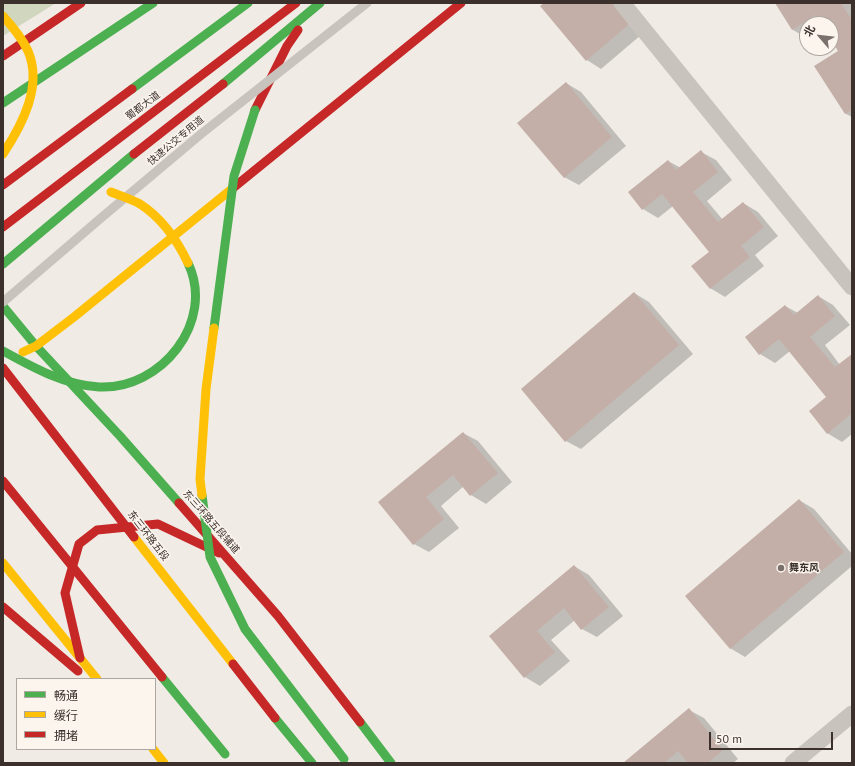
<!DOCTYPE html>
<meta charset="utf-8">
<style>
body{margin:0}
#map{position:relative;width:855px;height:766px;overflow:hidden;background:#f0ebe5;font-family:"PT Sans","Noto Sans SC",sans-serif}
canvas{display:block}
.frame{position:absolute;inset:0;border:4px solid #3b302b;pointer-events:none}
.legend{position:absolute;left:16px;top:678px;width:140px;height:72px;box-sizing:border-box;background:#fbf5ee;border:1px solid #aea6a0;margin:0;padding:5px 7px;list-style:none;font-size:12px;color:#3b302b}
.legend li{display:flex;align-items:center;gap:8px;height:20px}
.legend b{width:20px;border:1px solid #aea6a0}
.north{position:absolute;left:799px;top:16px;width:40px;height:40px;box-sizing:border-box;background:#fbf5ee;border:1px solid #aea6a0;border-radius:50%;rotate:298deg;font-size:11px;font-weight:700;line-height:16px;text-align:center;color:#3b302b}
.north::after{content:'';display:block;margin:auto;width:14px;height:18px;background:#7a716c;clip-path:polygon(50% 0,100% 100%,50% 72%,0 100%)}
.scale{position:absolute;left:709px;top:732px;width:124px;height:18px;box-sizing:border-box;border:2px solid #3b302b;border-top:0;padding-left:5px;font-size:12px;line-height:14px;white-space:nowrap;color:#3b302b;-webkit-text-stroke:3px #fbf5ee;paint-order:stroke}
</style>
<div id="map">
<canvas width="855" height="766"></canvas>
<div class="frame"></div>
<ul class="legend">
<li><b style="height:5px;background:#4caf50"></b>畅通</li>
<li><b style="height:5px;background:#ffc107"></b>缓行</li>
<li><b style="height:5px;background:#c62828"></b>拥堵</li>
</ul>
<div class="north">北</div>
<div class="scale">50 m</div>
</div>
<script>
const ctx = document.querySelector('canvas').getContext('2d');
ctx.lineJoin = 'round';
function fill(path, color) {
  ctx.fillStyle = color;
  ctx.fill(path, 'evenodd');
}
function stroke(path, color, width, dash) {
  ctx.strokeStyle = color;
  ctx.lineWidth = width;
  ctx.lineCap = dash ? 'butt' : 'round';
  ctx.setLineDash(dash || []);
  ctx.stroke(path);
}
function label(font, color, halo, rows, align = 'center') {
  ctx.font = font + ' "PT Sans","Noto Sans SC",sans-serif';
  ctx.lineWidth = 3;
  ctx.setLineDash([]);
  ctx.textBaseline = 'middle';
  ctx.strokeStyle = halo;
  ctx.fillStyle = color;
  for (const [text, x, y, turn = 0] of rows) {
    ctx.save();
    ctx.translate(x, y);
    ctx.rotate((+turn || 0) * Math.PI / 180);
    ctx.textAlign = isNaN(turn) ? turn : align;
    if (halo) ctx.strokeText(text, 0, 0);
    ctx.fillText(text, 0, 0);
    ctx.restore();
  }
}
const green = new Path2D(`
 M3,3H56L3,36Z`);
const shadow = new Path2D(`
 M545,3L648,29L601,69L587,60Z
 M776,3H852V117L846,114L816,66L839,51L831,38V24H807V38L793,30Z
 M566,83L581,92L626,146L579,185L564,177Z
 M701,152L716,160L732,180L707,201L723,220L743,203L758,212L778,236L755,255L764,266L725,297L710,288V252L673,206L658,218L643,209L629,192L668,161L681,168Z
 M634,293L649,302L693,354L581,449L566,441Z
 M818,296L833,305L850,325L825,345L840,365L852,355V434L842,442L827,433V397L790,351L775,363L760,354L746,337L785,306L798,313Z
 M463,433L478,441L512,482L486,504L471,495L464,486L441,506L459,528L429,552L414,544L380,503Z
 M799,500L814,509L852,554V566L745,657L730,648Z
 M574,566L589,575L623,616L597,637L582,629L575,620L551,640L570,661L540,686L525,677L491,636Z
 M689,710L704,718L738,759L733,763H625Z`);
const building = new Path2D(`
 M544,3H620L634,20L586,61L540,6Z
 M775,3H841L852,20V110L845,114L814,66L838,51L831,40V24H821L815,15L792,30Z
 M566,82L612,137L564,178L517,123Z
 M701,150L718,172L693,192L718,222L743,202L764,227L741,246L750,257L710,289L691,266L709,252L662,194L642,210L628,192L668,160L676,170Z
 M634,292L679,345L565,442L521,389Z
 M818,295L835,316L810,337L835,367L852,354V413L827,434L809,411L826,397L779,339L759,355L745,337L785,305L794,315Z
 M463,432L498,473L470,496L453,475L426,497L444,519L413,545L378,502Z
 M799,499L844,552L730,649L685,596Z
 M574,565L609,607L581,630L564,608L537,631L555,652L524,678L489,636Z
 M689,708L723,750L708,763H688L678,751L664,763H623Z`);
const street = new Path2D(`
 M622,3L852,287
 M793,763L852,714`);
const fast = new Path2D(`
 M223,84L320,3
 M132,89L248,3
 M3,103L153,3
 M3,306L36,346L120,436L179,503
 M275,718L312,763
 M360,722L391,763`);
const slow = new Path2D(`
 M23,352L36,346L74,317L233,188
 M3,563L97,679
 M153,749L164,763`);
const jam = new Path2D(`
 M3,56L81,3
 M255,110L287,46L298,30
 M3,185L132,89
 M233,188L461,3
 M3,227L296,3
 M179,503L278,616L360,722
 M3,607L78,671
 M80,658L65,593L79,544L97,530L158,524L219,553`);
const laneBridge = new Path2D(`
 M3,302L101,218L201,134L367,3`);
const fastBridge = new Path2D(`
 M3,264L134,154
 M214,328L234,176L255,110
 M3,351C32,367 64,385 99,387C161,390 216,322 188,263
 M202,495L210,557L245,629L344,759
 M162,677L225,754`);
const slowBridge = new Path2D(`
 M3,16C13,27 22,38 28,51C43,86 22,125 3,154
 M111,192C121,196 131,199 140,204C162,218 177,240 188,263
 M202,495L200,479L206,389L214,328
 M134,537L233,664`);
const jamBridge = new Path2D(`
 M134,154L223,84
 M3,368L134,537
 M3,481L162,677
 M233,664L275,718`);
const markers = [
 [781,568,4,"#7a716c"]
];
const streetNames = [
 ["蜀都大道",143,106,-37],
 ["快速公交专用道",176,141,-40],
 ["东三环路五段辅道",211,522,49],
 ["东三环路五段",148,536,52]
];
const poiNames = [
 ["舞东风",789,568]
];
fill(green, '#d1d6bf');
fill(shadow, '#0003');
fill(building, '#c3afa7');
stroke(street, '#c9c3be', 17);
stroke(fast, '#4caf50', 9);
stroke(slow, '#ffc107', 9);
stroke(jam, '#c62828', 9);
stroke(laneBridge, '#c9c3be', 9);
stroke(fastBridge, '#4caf50', 9);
stroke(slowBridge, '#ffc107', 9);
stroke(jamBridge, '#c62828', 9);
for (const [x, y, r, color] of markers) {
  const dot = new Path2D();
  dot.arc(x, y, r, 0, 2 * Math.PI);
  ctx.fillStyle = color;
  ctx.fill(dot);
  stroke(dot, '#fbf5ee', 1.5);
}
label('10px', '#3b302b', '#fbf5ee', streetNames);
label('bold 10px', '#3b302b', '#fbf5ee', poiNames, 'left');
</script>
